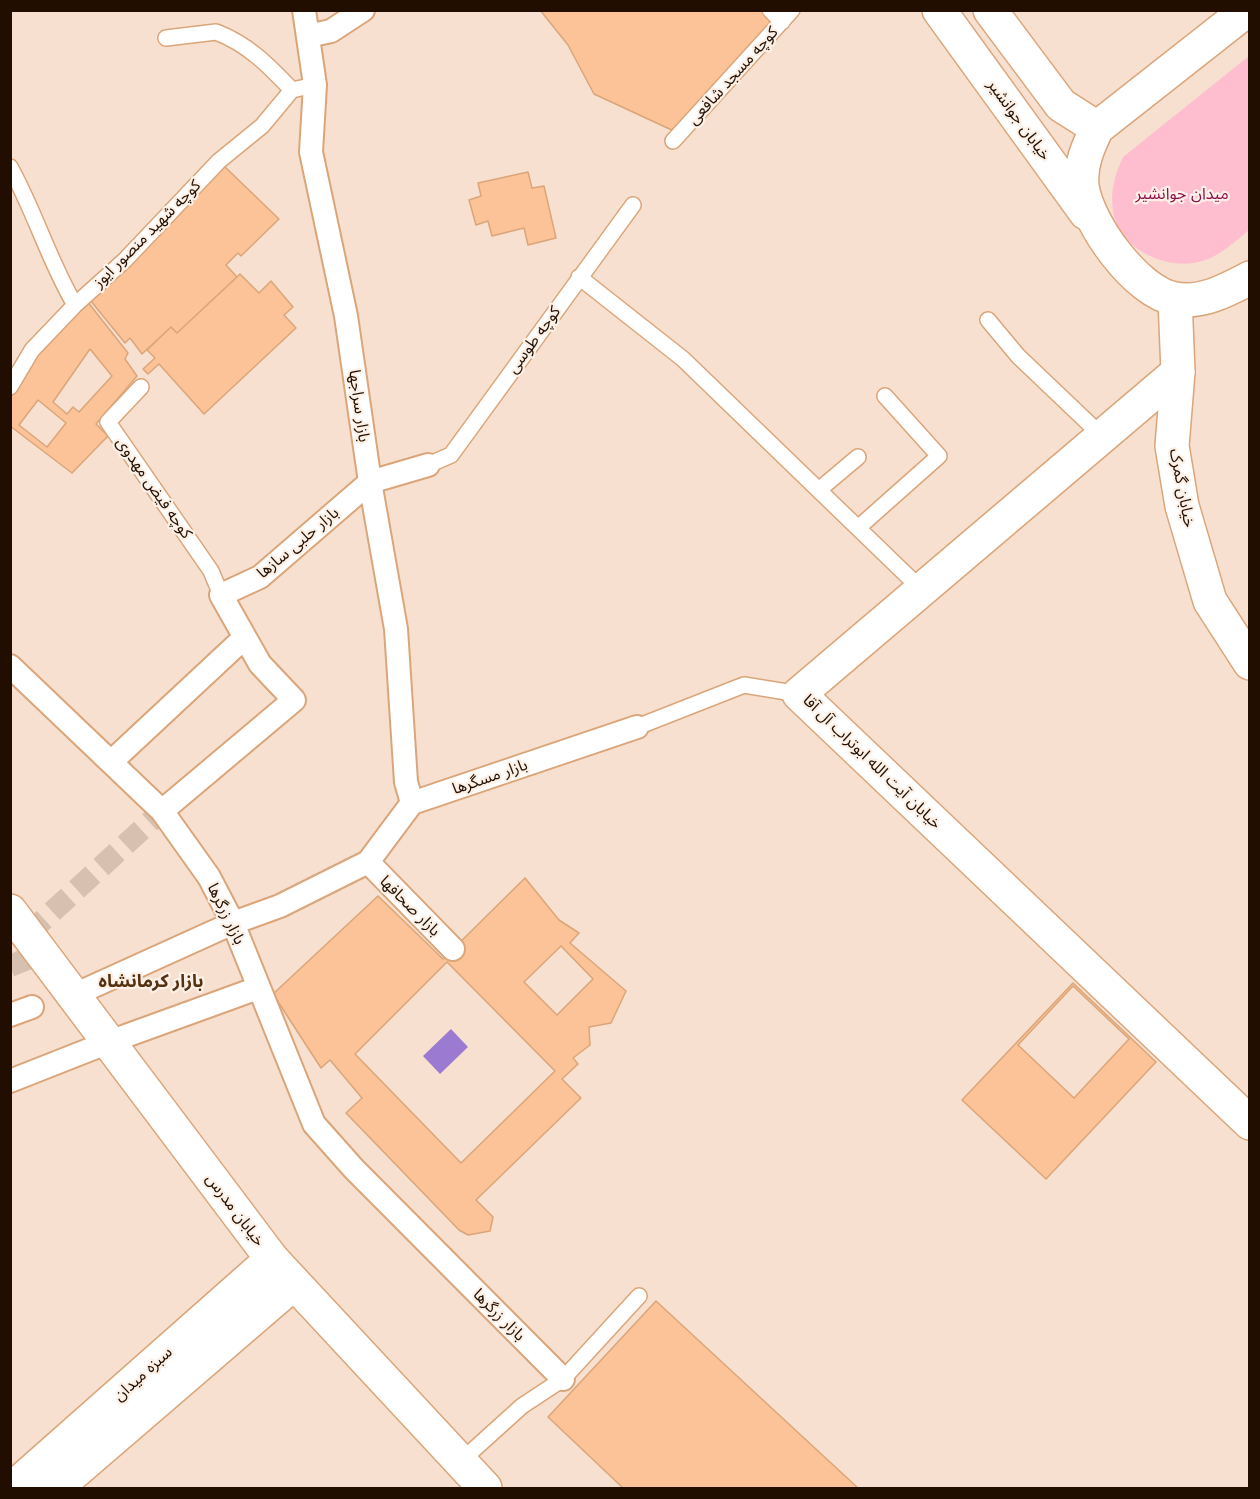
<!DOCTYPE html>
<meta charset="utf-8">
<style>
body{margin:0}
#map{position:relative;width:1260px;height:1499px;overflow:hidden;background:#f7e0cf;font-family:Inter,sans-serif}
canvas{display:block}
.frame{position:absolute;inset:0;border:12px solid #210e00;pointer-events:none}
</style>
<div id="map">
<canvas width="1260" height="1499"></canvas>
<div class="frame"></div>
</div>
<script>
const ctx = document.querySelector('canvas').getContext('2d');
ctx.lineJoin = 'round';
function fill(path, color) {
  ctx.fillStyle = color;
  ctx.fill(path, 'evenodd');
}
function stroke(path, color, width, dash) {
  ctx.strokeStyle = color;
  ctx.lineWidth = width;
  ctx.lineCap = dash ? 'butt' : 'round';
  ctx.setLineDash(dash || []);
  ctx.stroke(path);
}
function label(font, color, halo, rows, align = 'center') {
  ctx.font = font + ' Inter,"Noto Sans Arabic",sans-serif';
  ctx.lineWidth = 4.5;
  ctx.setLineDash([]);
  ctx.textBaseline = 'middle';
  ctx.strokeStyle = halo;
  ctx.fillStyle = color;
  for (const [text, x, y, turn = 0] of rows) {
    ctx.save();
    ctx.translate(x, y);
    ctx.rotate((+turn || 0) * Math.PI / 180);
    ctx.textAlign = isNaN(turn) ? turn : align;
    if (halo) ctx.strokeText(text, 0, 0);
    ctx.fillText(text, 0, 0);
    ctx.restore();
  }
}
const green = new Path2D(`
 M1249,56V230C1232,244 1217,259 1194,263C1161,268 1118,247 1113,211C1110,191 1115,174 1123,157Z`);
const water = new Path2D(`
 M451,1029L468,1047L440,1074L423,1056Z`);
const building = new Path2D(`
 M540,10H763L776,22L676,132L594,94L568,45Z
 M223,165L279,219L241,256L238,253L226,265L237,277L177,333L171,327L142,354L130,338L125,343L90,300Z
 M528,172L532,188L544,186L556,238L528,245L524,228L492,236L488,221L476,225L469,200L481,196L478,183Z
 M240,274L259,293L271,281L293,307L284,315L296,328L204,414L159,364L148,374L143,369L155,358L147,350L171,327L177,333Z
 M87,301L128,353L125,359L137,376L96,424L108,436L72,473L10,426V398L36,354ZM90,349L112,376L79,412L73,407L67,414L53,402ZM38,400L66,423L47,447L19,425Z
 M525,878L559,920L579,933L570,943L626,991L611,1023L589,1027L590,1045L573,1058L578,1064L562,1079L581,1098L476,1200L493,1217L490,1231L468,1235L459,1230L346,1113L362,1098L330,1060L321,1068L273,994L378,896L443,959ZM561,946L593,979L557,1015L524,982ZM447,962L555,1071L461,1163L355,1054Z
 M1073,983L1156,1062L1046,1179L962,1100ZM1073,986L1129,1039L1074,1098L1018,1045Z
 M656,1301L858,1488H623L548,1417Z`);
const pedestrianTunnel = new Path2D(`
 M28,934L162,811
 M10,966L42,953`);
const service = new Path2D(`
 M770,10L782,22
 M166,38L216,32C248,44 269,66 292,90
 M673,141L792,10
 M10,167C35,212 49,261 75,305
 M579,277L683,359L921,589
 M988,320L1018,356L1102,436
 M10,387L32,350L75,305L125,260L219,161L262,126L292,90L315,85
 M141,387L108,422L211,571L221,595
 M428,465L451,455L633,205
 M820,489L858,457
 M859,527L939,456L885,396
 M637,727L744,685L799,694
 M460,1462L522,1406L563,1379L639,1296`);
const pedestrian = new Path2D(`
 M304,10L315,85L311,152L346,316L370,482L396,629L406,782L412,803
 M308,36L331,31L363,10
 M10,666L162,811L209,877L233,923L314,1124L354,1169L563,1379
 M111,762L244,638
 M162,811L294,700L260,664L221,595L260,577L370,482L428,465
 M368,862L453,949
 M74,995L233,923L280,906L368,862L412,803L637,727
 M10,1015L32,1007
 M10,1081L109,1042L258,988`);
const tertiary = new Path2D(`
 M1178,372L799,694L1250,1123
 M13,1488L272,1259
 M56,1488L293,1284`);
const secondary = new Path2D(`
 M939,10L1086,213
 M990,10L1061,105L1097,128
 M1247,10L1097,128C1088,147 1080,164 1082,186C1087,223 1136,292 1175,299C1202,304 1227,290 1250,278
 M1175,299L1178,372L1172,446L1182,506L1210,601L1250,663
 M10,911L272,1259L485,1488`);
const streetNames = [
 ["کوچه مسجد شافعی",733,76,-48],
 ["خیابان جوانشیر",1019,120,54],
 ["کوچه شهید منصور ایوز",147,234,-45],
 ["کوچه طوسی",534,340,-54],
 ["بازار سراجها",359,406,82],
 ["کوچه فیض مهدوی",154,488,55],
 ["خیابان گمرک",1182,488,79],
 ["بازار حلبی سازها",298,543,-40],
 ["خیابان آیت الله ابوتراب آل آقا",872,762,44],
 ["بازار مسگرها",490,777,-19],
 ["بازار صحافها",410,906,45],
 ["بازار زرگرها",226,914,64],
 ["خیابان مدرس",235,1210,53],
 ["بازار زرگرها",499,1315,45],
 ["سبزه میدان",143,1374,-42]
];
const parkNames = [
 ["میدان جوانشیر",1182,194]
];
const neighbourhoodNames = [
 ["بازار کرمانشاه",151,982]
];
fill(green, '#febed0');
fill(water, '#9b7bd2');
fill(building, '#fbc397');
stroke(building, '#daa579', 1.5);
stroke(pedestrianTunnel, '#d7c0b0', 22, [22, 11]);
stroke(service, '#dba57a', 18);
stroke(pedestrian, '#dba57a', 26);
stroke(tertiary, '#dba57a', 36);
stroke(secondary, '#dba57a', 36);
stroke(service, '#fff', 15);
stroke(pedestrian, '#fff', 22);
stroke(tertiary, '#fff', 33);
stroke(secondary, '#fff', 33);
label('16px', '#210e00', '#fcf0e7', streetNames);
label('16px', '#8c104a', '#fcf0e7', parkNames);
label('bold 18px', '#553110', '#fcf0e7', neighbourhoodNames);
</script>
